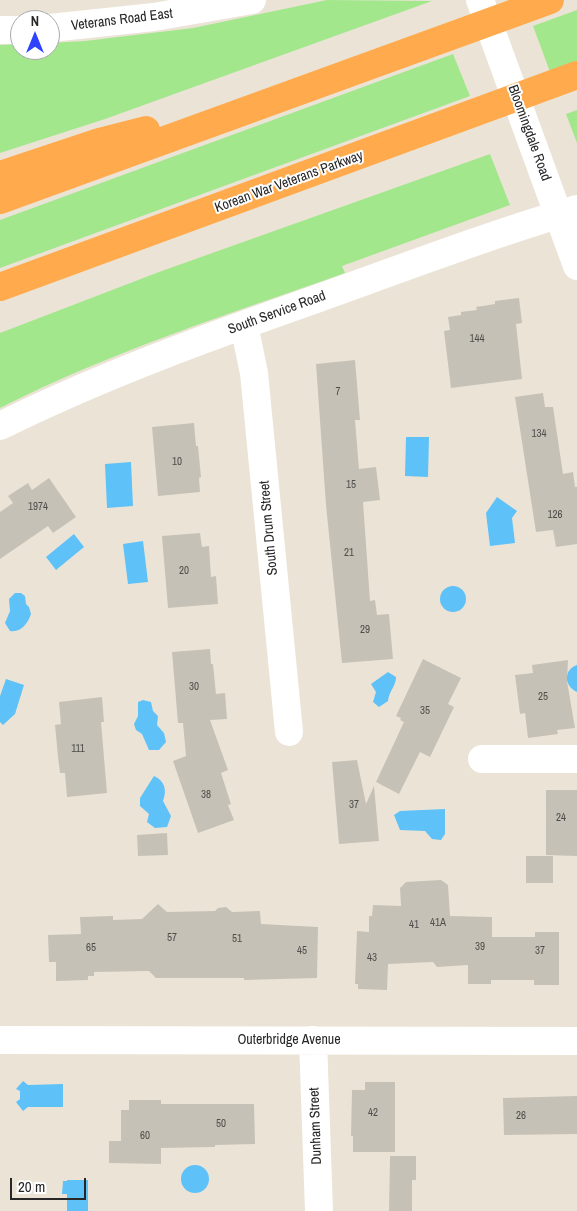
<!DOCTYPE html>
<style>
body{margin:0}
#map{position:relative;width:577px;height:1211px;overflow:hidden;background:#ebe4d6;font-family:"Archivo Narrow",sans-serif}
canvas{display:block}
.north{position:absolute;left:10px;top:10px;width:50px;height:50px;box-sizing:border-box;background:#fff;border:1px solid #a9a9a9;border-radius:50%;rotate:0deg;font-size:14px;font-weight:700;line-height:20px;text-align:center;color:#272727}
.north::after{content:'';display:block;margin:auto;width:18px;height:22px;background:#2f43ff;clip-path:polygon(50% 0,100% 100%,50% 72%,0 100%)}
.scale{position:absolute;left:10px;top:1178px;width:76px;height:22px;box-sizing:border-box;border:2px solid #272727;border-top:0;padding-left:6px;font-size:15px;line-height:18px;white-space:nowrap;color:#272727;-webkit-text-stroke:4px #fff;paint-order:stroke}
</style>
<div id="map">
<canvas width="577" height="1211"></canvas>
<div class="north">N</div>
<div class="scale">20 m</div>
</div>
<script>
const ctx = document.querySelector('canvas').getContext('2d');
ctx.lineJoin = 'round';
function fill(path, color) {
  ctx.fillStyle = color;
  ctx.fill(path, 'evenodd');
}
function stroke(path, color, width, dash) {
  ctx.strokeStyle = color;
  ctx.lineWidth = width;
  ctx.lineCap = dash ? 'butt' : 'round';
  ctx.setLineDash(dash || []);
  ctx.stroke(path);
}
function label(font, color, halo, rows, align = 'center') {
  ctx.font = font + ' "Archivo Narrow",sans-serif';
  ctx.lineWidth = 4;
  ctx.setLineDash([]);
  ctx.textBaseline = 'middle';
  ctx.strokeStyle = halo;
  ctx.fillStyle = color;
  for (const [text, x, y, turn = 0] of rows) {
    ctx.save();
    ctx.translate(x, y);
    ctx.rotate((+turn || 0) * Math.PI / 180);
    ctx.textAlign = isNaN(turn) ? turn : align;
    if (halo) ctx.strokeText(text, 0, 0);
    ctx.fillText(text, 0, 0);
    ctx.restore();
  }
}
const green = new Path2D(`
 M327,0L432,1L105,119L0,153V45L20,44V50H50V43L85,41L193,28Z
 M577,10V62L550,72L533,26Z
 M453,54L470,96L0,268V220Z
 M577,110V143L566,114Z
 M490,154L510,205L342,266L345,273C229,314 110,352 0,408V333L159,272Z`);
const water = new Path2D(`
 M406,437H429L428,477L405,476Z
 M131,462L133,506L107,508L105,464Z
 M497,497L517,511L512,518L515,543L490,546L486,513Z
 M74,534L84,547L56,570L46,557Z
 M143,541L148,582L128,584L123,544Z
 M440 599a13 13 0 1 1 26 0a13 13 0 1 1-26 0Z
 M15,593H21L25,596L26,604L29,607L31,614C28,623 21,633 10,631L5,623L10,611L9,599Z
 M577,665V692C564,686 563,670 577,665Z
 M388,672L396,677C396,686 389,691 388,701L379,707L373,702L376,692L371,684Z
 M6,679L24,685L15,714L3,725L0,722V696Z
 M143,700L151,702L153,711L158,716L157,725L164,733L166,742L159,750H149L142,734L136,730L134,724L138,716V702Z
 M154,776C165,781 167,790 163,801L171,816L167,827L155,828L147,822L149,814L140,806V798Z
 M445,809V834L441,840L432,839L425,831L400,830L394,815L400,811Z
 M23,1081L28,1085L63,1084V1107H28L23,1111L16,1102L20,1099V1091L16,1089Z
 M181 1179a14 14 0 1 1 28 0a14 14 0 1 1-28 0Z
 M67,1180H88V1211H67V1194H62L63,1181H67Z`);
const building = new Path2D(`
 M519,298L522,323L516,324L522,379L451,388L444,331L450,330L448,317L461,315V312L477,310L476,307L495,304V301Z
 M355,360L360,420H355L359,469L376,467L380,500L363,502L370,601L375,600L377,615L389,614L393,659L342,663L326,505L316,364Z
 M543,393L545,407H553L563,474L573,472L575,487H577V544L556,547L553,530L536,532L515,397Z
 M194,423L196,446H198L201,477L199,478L200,492L158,496L152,427Z
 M49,478L76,517L53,533L48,526L0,559V512L13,503L8,496L28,483L32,490Z
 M200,533L202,547L209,546L211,577L216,576L218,604L168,608L162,536Z
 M210,649L211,664H213L216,694L225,693L227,719L210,720L228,770L221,773L231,804L228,805L234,820L198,833L173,761L186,756L183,723H178L172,652Z
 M423,659L461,678L448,704L454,707L430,757L420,752L399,794L376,782L404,722L400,720L401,718L396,716Z
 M568,660L567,681L575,728L557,730L558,734L528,738L525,713L520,714L515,675L533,673L532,665Z
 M102,697L104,722H101L107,793L67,797L65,773H60L58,757L55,725L61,724L59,702Z
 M357,760L366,804L374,786L379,841L339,844L332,762Z
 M546,790H577V856L546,855Z
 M167,833L168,855L138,856L137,835Z
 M526,856H553V883H526Z
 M441,880L448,885L450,916L492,917V937H535V932H559V985H534V980H491V984H468V965L437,967L433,962L388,964L387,990L358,989V984H355L357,931L369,932V916H372L373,905L401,906L400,888L406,882Z
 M158,904L167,912L215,911L218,908L226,907L232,912L260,911L261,924L318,927L317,978L244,980V978H156L149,971L94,972V976H88V980L56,981V962H49L48,935L81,934L80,917L113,916V920L142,919Z
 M365,1082H395V1152H353V1136H351L352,1090H365Z
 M577,1096V1134L504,1135L503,1098Z
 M129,1100H161V1104H254L255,1144L215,1145V1147L161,1148V1164L109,1163V1141H121V1110H129Z
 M390,1156H416V1180H412V1211H389Z`);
const minor = new Path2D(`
 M480,0L577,266
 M50,28L154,17L252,0
 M0,30H20
 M244,325L254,373L289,732
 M0,426C103,375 211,336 319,298C405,267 490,235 577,209
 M482,759H577
 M0,1040L577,1041
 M313,1040L319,1211`);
const highway = new Path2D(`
 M0,175L99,142L146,130
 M0,200L550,0
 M0,287L577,75`);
const numberNames = [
 ["144",477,339],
 ["7",338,392],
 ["134",539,434],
 ["10",177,462],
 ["15",351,485],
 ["1974",38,507],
 ["126",555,515],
 ["21",349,553],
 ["20",184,571],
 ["29",365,630],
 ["30",194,687],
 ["25",543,697],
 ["35",425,711],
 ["111",78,749],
 ["38",206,795],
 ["37",354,805],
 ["24",561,818],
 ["41A",438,923],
 ["41",414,925],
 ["57",172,938],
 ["51",237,939],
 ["39",480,947],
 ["65",91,948],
 ["45",302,951],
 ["37",540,951],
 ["43",372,958],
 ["42",373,1113],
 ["26",521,1116],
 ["50",221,1124],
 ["60",145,1136]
];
const streetNames = [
 ["Veterans Road East",122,20,-7],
 ["Bloomingdale Road",529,133,70],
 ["Korean War Veterans Parkway",289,182,-20],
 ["South Service Road",277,313,-20],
 ["South Drum Street",269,528,-95],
 ["Outerbridge Avenue",289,1040],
 ["Dunham Street",316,1126,-92]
];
fill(green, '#a3e78d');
fill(water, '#5ec1f8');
fill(building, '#c6c1b6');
stroke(minor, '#fff', 28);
stroke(highway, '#ffab4d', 28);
label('11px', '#4f4e4b', null, numberNames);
label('14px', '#272727', '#fff', streetNames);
</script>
